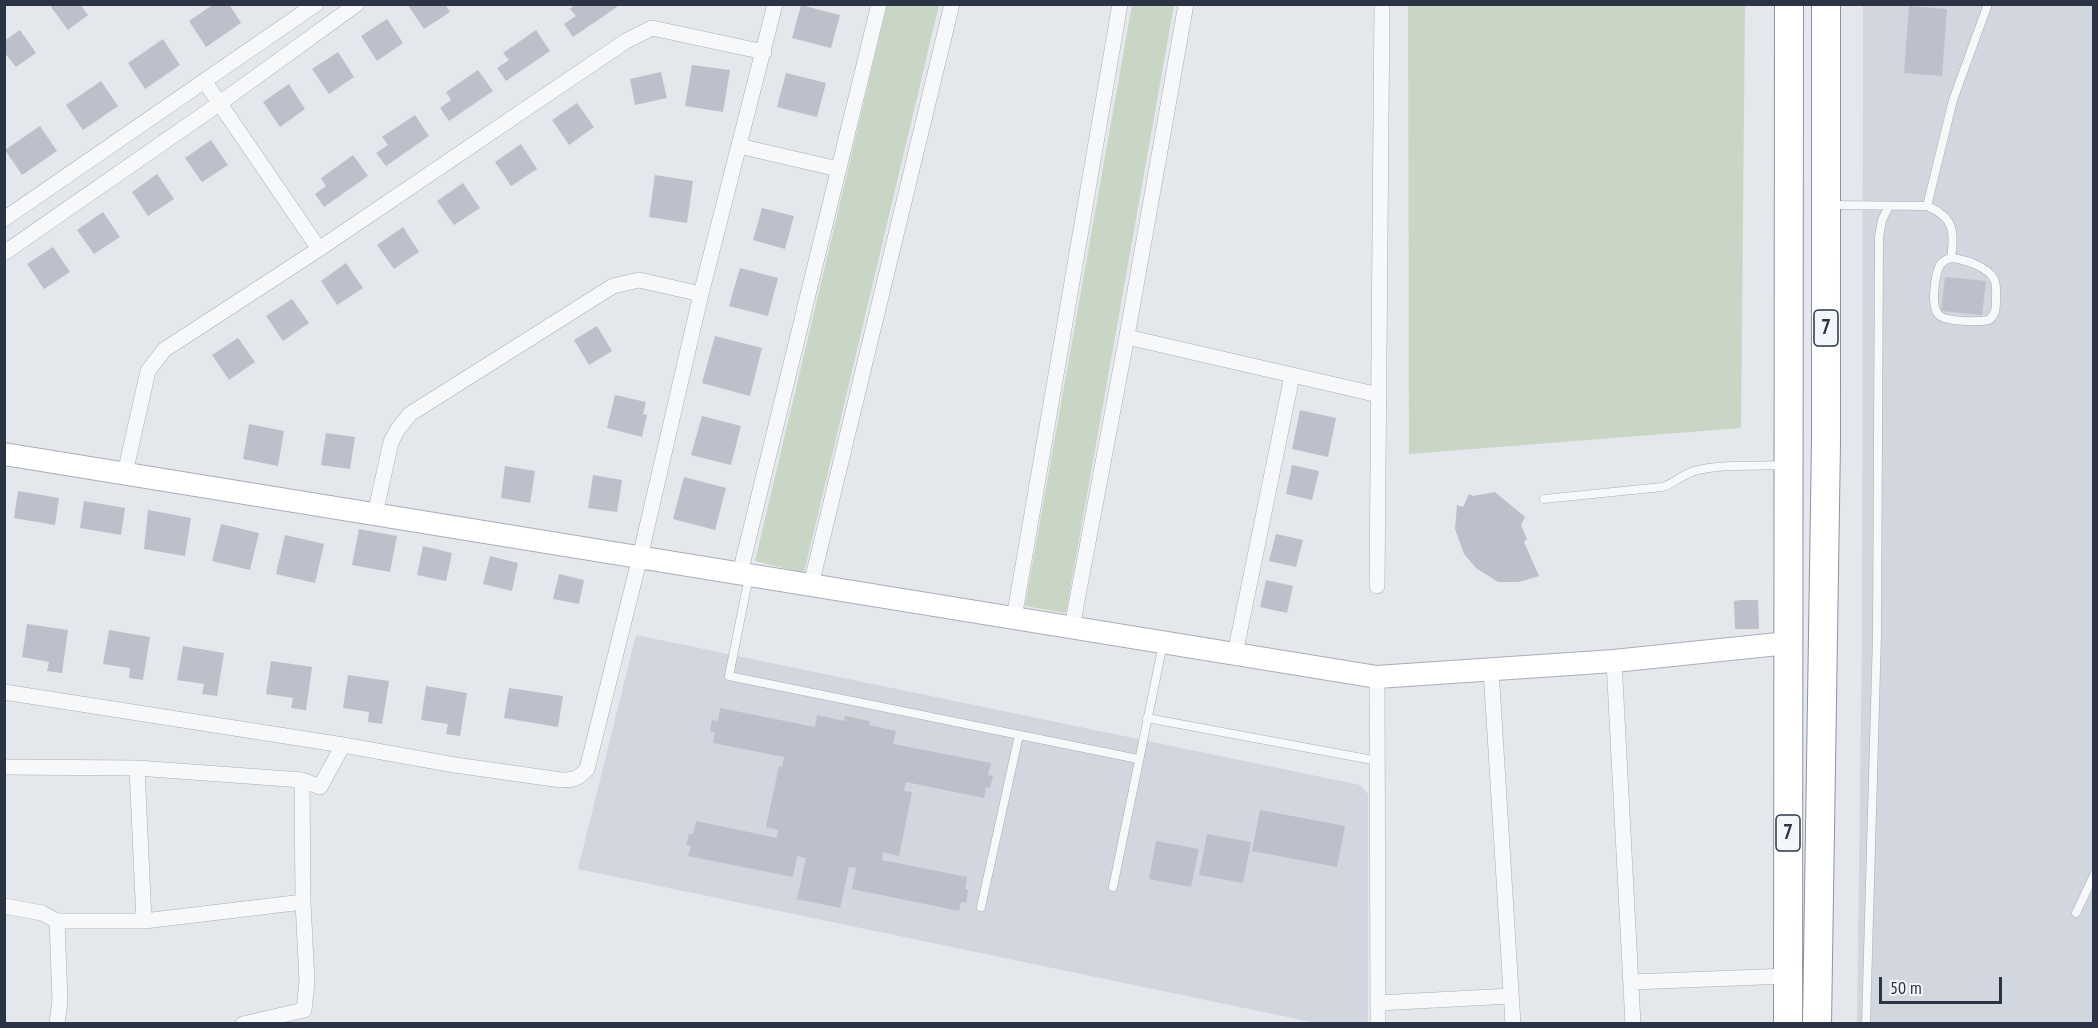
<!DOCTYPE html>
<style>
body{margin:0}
#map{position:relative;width:2098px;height:1028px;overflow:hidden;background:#e4e7ec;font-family:"PT Sans Narrow",sans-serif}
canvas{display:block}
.frame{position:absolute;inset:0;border:6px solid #2b3445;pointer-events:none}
.scale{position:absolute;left:1879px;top:977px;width:123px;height:27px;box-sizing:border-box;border:3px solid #2b3445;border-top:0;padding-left:8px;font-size:18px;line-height:21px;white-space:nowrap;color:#2b3445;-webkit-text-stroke:4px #f4f6f9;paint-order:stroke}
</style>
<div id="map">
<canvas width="2098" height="1028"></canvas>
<div class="frame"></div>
<div class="scale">50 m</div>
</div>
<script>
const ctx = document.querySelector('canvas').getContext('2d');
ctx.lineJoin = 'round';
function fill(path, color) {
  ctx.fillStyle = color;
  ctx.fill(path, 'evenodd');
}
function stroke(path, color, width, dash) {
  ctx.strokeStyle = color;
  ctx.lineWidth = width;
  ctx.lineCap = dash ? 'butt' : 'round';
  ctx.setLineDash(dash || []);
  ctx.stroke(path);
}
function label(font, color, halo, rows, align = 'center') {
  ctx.font = font + ' "PT Sans Narrow",sans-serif';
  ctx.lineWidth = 4.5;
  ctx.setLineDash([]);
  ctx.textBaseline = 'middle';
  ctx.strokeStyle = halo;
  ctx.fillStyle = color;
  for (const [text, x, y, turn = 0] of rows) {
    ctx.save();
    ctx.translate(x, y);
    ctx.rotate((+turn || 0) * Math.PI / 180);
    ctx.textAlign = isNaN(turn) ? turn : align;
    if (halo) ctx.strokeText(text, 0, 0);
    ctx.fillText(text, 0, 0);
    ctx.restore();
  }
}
const built = new Path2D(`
 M1863,5H2093V1023L1857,1024L1862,634Z
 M636,635L1360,785L1368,794V1023H1316L578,869Z`);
const green = new Path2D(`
 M887,5H939L804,573L755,561Z
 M1132,5H1174L1066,613L1025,606Z
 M1408,5H1745L1741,428L1409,454Z`);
const building = new Path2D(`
 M55,4H80L88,15L68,30L51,7Z
 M214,4H229L241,23L206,47L189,21Z
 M407,4H445L450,12L424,29Z
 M576,4H616L617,7L573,37L564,24L576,16L570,9Z
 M801,5L840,15L831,48L792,38Z
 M1909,6L1947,9L1942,76L1904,73Z
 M387,19L403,43L377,61L361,36Z
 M20,30L36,53L16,67L4,52V41Z
 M536,30L550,51L506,81L497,68L509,60L503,53Z
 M163,39L180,65L145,89L128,63Z
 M338,52L354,77L329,94L312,69Z
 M692,65L730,70L723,112L685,106Z
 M478,70L493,91L449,121L440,108L451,100L446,92Z
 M661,72L667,98L635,105L630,79Z
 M786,73L826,83L817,117L777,107Z
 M101,81L118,106L83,130L66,105Z
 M289,84L305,109L280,127L263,102Z
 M577,103L594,127L569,145L552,120Z
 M415,115L429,136L386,166L376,153L388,145L382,137Z
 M40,126L57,151L22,175L5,150Z
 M211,140L228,165L202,182L185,158Z
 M521,144L537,169L511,186L495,162Z
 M353,155L368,176L324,207L315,194L326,186L321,178Z
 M157,174L174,199L148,216L132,192Z
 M655,175L693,181L687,223L649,217Z
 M463,183L480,208L454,225L437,201Z
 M762,208L794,216L785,249L753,240Z
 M103,212L120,237L94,254L77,230Z
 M403,227L419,252L394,269L377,245Z
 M53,247L70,272L44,289L27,264Z
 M346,263L363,288L337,305L321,281Z
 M740,268L778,278L768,316L729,306Z
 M1945,277L1986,281L1982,315L1941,311Z
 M292,299L309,323L283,341L266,316Z
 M597,326L612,351L589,365L574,340Z
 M715,336L762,348L750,396L702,383Z
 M238,338L255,362L229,380L212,355Z
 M615,395L646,402L643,414L647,415L642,437L607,428Z
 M1300,410L1336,418L1328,457L1292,449Z
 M702,416L741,426L731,465L691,455Z
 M249,424L284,431L278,466L243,459Z
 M326,433L355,437L350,469L321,465Z
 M1292,465L1319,471L1312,500L1286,494Z
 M505,466L535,471L530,503L501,498Z
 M593,475L622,480L617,512L588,508Z
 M684,477L726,488L715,530L673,519Z
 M18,491L59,498L55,525L14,518Z
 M1495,492L1525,517L1521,525L1527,539L1524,542L1539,576L1519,582H1498L1476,568L1464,554L1455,529L1457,505L1463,507L1469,494L1473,496Z
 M84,501L125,508L121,535L80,528Z
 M148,510L191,518L185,556L144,549Z
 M221,524L259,533L250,570L212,561Z
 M359,529L397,536L390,572L352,565Z
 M1276,534L1303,540L1296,567L1269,561Z
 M285,535L324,544L315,583L276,574Z
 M423,546L452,553L446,581L417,575Z
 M490,556L518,563L512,591L483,584Z
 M559,574L584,580L579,604L553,599Z
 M1266,580L1293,586L1287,613L1260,607Z
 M1741,600H1758L1759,629H1735L1734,601Z
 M27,624L68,630L62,673L47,671L49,662L22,657Z
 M109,630L150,637L143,680L129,678L130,668L103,664Z
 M183,646L224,653L217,696L202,694L204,684L177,680Z
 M271,661L312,667L306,710L291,708L293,698L266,694Z
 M348,675L389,681L382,724L368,722L369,712L343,708Z
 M426,686L467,693L460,736L446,734L448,724L421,720Z
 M509,688L563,696L558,727L504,718Z
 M720,708L815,727L817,715L844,721L845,716L870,721L869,725L896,731L893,744L991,763L988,775L993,776L990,788L986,787L984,798L906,782L904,791L912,792L899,856L883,852L882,860L967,877L965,889L968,890L966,903L961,902L959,911L852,889L856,868L849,867L840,908L797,899L806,858L797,856L793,877L688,856L691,846L686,845L689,833L693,834L696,821L777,838L778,830L766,827L779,766L782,767L784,757L713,743L715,732L710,731L712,720L718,721Z
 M1260,810L1345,826L1337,867L1252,851Z
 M1207,834L1251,842L1243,883L1199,875Z
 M1156,841L1199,849L1191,887L1149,879Z`);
const lane = new Path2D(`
 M1831,205L1927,206C1954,217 1955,232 1951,258
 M1927,206L1953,100L1988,4
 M1951,258C1964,259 1988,267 1994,279C1997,285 1996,292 1996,298C1996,308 1996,314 1989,320C1979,322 1946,322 1939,315C1930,307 1935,275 1940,265C1943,261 1946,259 1951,258Z
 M1544,499L1662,487C1674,484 1682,474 1695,471C1719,464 1758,466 1784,465
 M749,576L729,676L1138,759
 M1147,718L1378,761
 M1113,887L1163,644
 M981,907L1019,735
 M2076,913L2094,875
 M1866,1024L1877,635L1879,237L1882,220L1889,206`);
const street = new Path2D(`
 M205,82L319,249
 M739,146L838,169
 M4,219L316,4
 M4,253L220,103L357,4
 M1127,337L1379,395
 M125,473L148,371L164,350L319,249L626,41L652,28L764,52
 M375,514L391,442L398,429L410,414L613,286L639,280L701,294
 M740,573L879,4
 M811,585L952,4
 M1377,586L1382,4
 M1014,618L1120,4
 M1072,627L1129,325L1186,4
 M1235,654L1292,376
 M1614,661L1633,1024
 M1491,669L1513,1024
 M1377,677L1378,1024
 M4,692L343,745
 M4,767L137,768L302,780L320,787L343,745L455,765L561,780C573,780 578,779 587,769L640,557L701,294L775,4
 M137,768L144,921
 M4,906L42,913L57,921H144L303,902
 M57,921L60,1000L57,1024
 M1632,982L1788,976
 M1378,1003L1511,996
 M243,1024L304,1010L307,982L303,902L302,780`);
const secondary = new Path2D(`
 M4,454L1377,677L1614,661L1788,643`);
const highway = new Path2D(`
 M1788,1024L1789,4
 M1817,1024L1826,441V4`);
const shields = [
 [1826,328,24],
 [1788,833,24]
];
const shieldNames = [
 ["7",1826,328],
 ["7",1788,833]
];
fill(built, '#d2d6de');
fill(green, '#c9d6c5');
fill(building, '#bbc0ca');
stroke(lane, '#a9aeb7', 9);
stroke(street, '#a9aeb7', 16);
stroke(secondary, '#a9aeb7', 24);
stroke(highway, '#8b94a3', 30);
stroke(lane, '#f7f8fa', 8);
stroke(street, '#f7f8fa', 15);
stroke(secondary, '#fff', 22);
stroke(highway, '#fff', 28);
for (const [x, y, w] of shields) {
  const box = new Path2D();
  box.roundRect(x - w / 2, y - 18, w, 36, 4.5);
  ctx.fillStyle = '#f4f6f9';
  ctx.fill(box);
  stroke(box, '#2b3445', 1.5);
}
label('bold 21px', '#2b3445', null, shieldNames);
</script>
